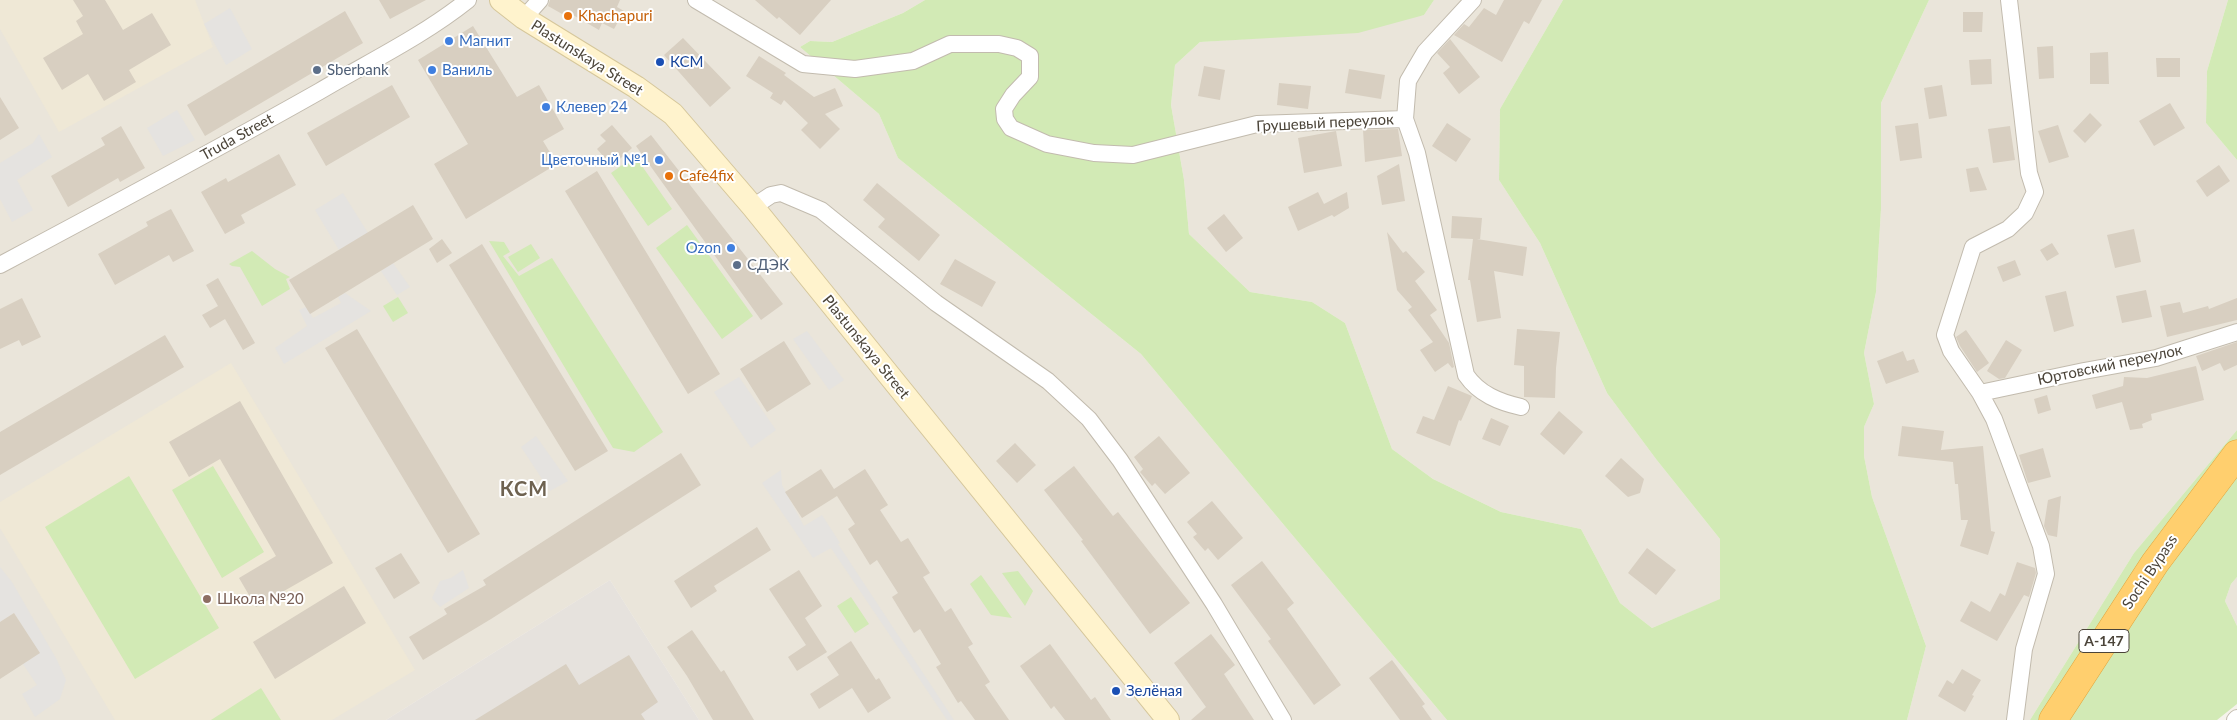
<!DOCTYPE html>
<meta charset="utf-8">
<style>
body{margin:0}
canvas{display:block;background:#f6f3ec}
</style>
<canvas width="2237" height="720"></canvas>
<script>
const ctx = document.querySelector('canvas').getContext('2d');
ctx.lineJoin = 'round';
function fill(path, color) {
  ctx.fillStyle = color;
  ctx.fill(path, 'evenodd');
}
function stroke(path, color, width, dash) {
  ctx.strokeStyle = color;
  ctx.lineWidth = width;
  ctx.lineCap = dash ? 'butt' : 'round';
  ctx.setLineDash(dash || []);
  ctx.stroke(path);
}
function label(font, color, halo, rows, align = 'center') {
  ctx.font = font + ' Lato,sans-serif';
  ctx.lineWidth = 4;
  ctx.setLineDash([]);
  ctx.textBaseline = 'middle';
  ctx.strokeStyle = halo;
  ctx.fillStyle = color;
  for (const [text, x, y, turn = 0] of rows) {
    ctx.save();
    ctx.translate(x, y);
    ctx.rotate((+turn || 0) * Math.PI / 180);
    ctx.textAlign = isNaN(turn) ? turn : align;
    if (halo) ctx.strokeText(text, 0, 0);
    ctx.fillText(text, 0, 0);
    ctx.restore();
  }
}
const residential = new Path2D(`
 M0,0H925L903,13L832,42L810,41L800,47L879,114L898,158L1141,354L1447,720H699L610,580L386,720H0Z
 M1434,0H1563L1500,109L1499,180L1540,243L1607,393L1656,459L1720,539L1721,599L1652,628L1620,603L1581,529L1501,512L1433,479L1392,449L1345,323L1312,302L1250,292L1189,234L1184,180L1171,105L1175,65L1200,42L1260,38L1424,15Z
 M1929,0H2228L2207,71L2206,123L2237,160V430L2134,553L2030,720H1907L1926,646L1872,497L1864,456V427L1874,404L1864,353L1876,292L1881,209V103Z
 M2237,577V626L2225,601L2231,584Z`);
const industrial = new Path2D(`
 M610,580L699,720H386Z`);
const education = new Path2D(`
 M0,0H195L213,47L59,132L0,29Z
 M231,363L415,670L332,720H115L0,528V502Z`);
const green = new Path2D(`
 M925,0H1434L1424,15L1358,33L1200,42L1175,65L1171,105L1184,180L1189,234L1250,292L1312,302L1345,323L1392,449L1433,479L1501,512L1581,529L1620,603L1652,628L1720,599V539L1656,459L1607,393L1540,243L1499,180L1500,109L1563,0H1929L1881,103V209L1876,292L1864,353L1874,404L1864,427V456L1872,497L1926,646L1907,720H1447L1141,354L898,158L879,114L800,47L810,41L832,42L903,13Z
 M2228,0H2237V160L2206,123L2207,71Z
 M635,156L672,209L648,226L611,173Z
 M687,225L753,316L722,339L656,248Z
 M489,241L504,242L510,252L503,256L519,276L552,258L663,432L634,452L613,448Z
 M531,244L540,258L518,272L508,257Z
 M252,251L275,269L290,277L286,279L290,289L262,306L240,267L232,266L229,264Z
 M398,297L408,313L393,322L383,306Z
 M2237,430V577L2231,584L2225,601L2237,626V704L2217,720H2030L2134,553Z
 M213,466L264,552L222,578L172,490Z
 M129,476L219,628L135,679L45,527Z
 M1018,571L1033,591L1025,606L1002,573Z
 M981,575L1012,618L991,615L970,584Z
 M851,597L869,624L855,633L837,606Z
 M261,688L281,720H211Z`);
const parking = new Path2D(`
 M230,8L252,49L226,65L204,24Z
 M177,110L195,140L163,156L147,128Z
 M39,134L52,157L17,180L33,210L12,222L0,199V163L33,143Z
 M343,193L368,233L339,250L315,210Z
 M393,263L410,287L397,295L381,271Z
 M345,293L371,311L284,364L275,348L307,326L299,310L306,307L313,318L341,303L338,297Z
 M807,331L844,380L829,390L793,339Z
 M739,377L776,430L751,448L714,392Z
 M536,436L568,481L550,491L521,447Z
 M781,470L782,485L804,526L822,515L840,543L838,544L954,720H947L831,548L813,558L762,483Z
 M0,567L12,582L57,660L66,680L60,699L35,717L22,694L37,685L23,664L39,653L14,613L0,622Z
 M463,570L469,588L440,607L432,598L440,581L451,578Z`);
const building = new Path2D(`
 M73,0H105L123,30L152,13L171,45L129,70L136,82L104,101L88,74L62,90L43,58L83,34L76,21L83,16Z
 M379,0H426L390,19Z
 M550,0H620L617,7L624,11L614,29L602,23L599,30L573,15L571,19L548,6Z
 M755,0H831L800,35L779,17L777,19Z
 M1504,0H1542L1529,24L1524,21L1502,62L1454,35L1464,24L1469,27L1484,8L1496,15Z
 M345,11L363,43L205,136L187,105Z
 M1963,12H1983L1982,32H1963Z
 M473,26L517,97L539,85L564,129L543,141L557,164L466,219L434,164L468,144L418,60Z
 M683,38L731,88L710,107L664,55Z
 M1450,39L1480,77L1459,94L1443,73L1450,67L1437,53Z
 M2053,46L2054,78L2039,79L2037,47Z
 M2108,52L2109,84H2090V53Z
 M759,56L786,73L784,75L814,97L835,88L843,106L825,114L840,129L820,149L801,130L808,123L784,100L781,105L770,98L773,93L746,76Z
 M2156,58H2180V77H2157Z
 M1991,59L1992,84L1971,85L1969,60Z
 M1204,66L1225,70L1220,100L1198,96Z
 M1349,69L1385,75L1381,99L1345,93Z
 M1279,83L1311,86L1308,109L1277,105Z
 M392,85L410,117L326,166L307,133Z
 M1942,85L1947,116L1929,119L1924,88Z
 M0,97L19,128L0,140Z
 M2170,103L2185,128L2154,146L2139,121Z
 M2090,113L2102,125L2085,143L2073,131Z
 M1447,123L1471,139L1456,162L1432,146Z
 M1918,123L1922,158L1900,161L1895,126Z
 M612,125L632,148L612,166L597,149L606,141L600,135Z
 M2058,125L2069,157L2049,163L2038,131Z
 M121,126L145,168L120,182L118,178L68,207L51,176L105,145L101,138Z
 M2010,126L2015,160L1993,163L1988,129Z
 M1398,129L1402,156L1365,162L1363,130Z
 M1336,131L1342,166L1304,173L1298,138Z
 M651,135L783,304L761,320L636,146Z
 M279,154L296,185L241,215L245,223L225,234L201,192L226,178L228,182Z
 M1399,164L1405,201L1382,205L1377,176Z
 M2219,165L2230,181L2207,197L2196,181Z
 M1978,167L1987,190L1970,192L1966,169Z
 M597,171L720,374L688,394L565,191Z
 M877,183L940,235L919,261L878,227L885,219L863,200Z
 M1318,192L1324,204L1347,192L1349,208L1334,217L1332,215L1298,231L1288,207Z
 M413,205L433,239L310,314L289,280Z
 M171,209L194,251L173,262L169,255L115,285L98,254L148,226L146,222Z
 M1224,214L1243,238L1226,252L1207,228Z
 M1452,216L1482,218L1480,240L1477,239L1527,247L1523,276L1494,271L1501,318L1477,322L1470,280H1468L1473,239L1451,238Z
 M2134,229L2141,262L2115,268L2107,235Z
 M1387,232L1403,253L1406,251L1425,272L1415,281L1437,310L1430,315L1449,343L1454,367L1452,368L1448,363L1435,372L1420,350L1433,342L1408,310L1412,307L1397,290Z
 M442,239L452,253L437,263L429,249Z
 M2052,243L2059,254L2047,261L2040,250Z
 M482,244L608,451L575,471L449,265Z
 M955,259L996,282L982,307L940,284Z
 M2015,260L2021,275L2003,282L1997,267Z
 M218,278L255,343L243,350L225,319L210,328L202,315L218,306L206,285Z
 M2146,290L2152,317L2122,323L2116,296Z
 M2066,291L2074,326L2054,332L2045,296Z
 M22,298L41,337L22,346L19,340L0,349V309Z
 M2237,298V320L2167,337L2160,306L2180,302L2183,313L2208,306L2209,309Z
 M357,329L480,534L448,553L325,348Z
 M1517,329L1560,332L1556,368L1555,398L1524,397V366L1514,365Z
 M1966,330L1989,363L1977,372L1960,346L1956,337Z
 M165,335L184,367L0,475V432Z
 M2006,340L2022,350L2005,378L1999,379L1987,371Z
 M784,341L811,384L767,412L740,369Z
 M2237,342V365L2224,371L2220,363L2202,371L2196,356Z
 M1903,351L1907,361L1914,359L1919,372L1886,384L1877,361Z
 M2196,366L2204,400L2151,414L2152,420L2142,424L2143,428L2130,430L2122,402L2096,409L2092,395L2123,386L2124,377L2147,378Z
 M1448,386L1472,396L1461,421L1459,420L1450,446L1416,433L1423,416L1434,420Z
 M2047,395L2051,410L2038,414L2034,399Z
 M240,401L333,563L256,607L239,578L276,556L220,459L189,477L169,442Z
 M1559,411L1583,432L1564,455L1540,434Z
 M1491,418L1509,426L1500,446L1482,439Z
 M1902,426L1944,431L1941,450L1983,446L1991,531L1995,532L1988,555L1960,546L1968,520H1961L1958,484H1955L1953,462L1898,456Z
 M1159,436L1190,473L1165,494L1155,483L1152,486L1140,472L1143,469L1134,457Z
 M1015,443L1036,465L1017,483L996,461Z
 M2043,448L2051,477L2028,483L2019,455Z
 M681,453L701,485L491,619L423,660L409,637L447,614L444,609L486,585L483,580Z
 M1621,458L1644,479L1640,493L1628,497L1605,476Z
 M1074,466L1113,516L1118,512L1190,603L1150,634L1081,541L1083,540L1044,490Z
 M821,469L834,489L865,469L888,505L880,510L901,542L908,538L930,573L923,577L945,612L951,608L973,644L968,647L990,682L985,685L1009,720H975L961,701L958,703L936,667L941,664L920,629L914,633L892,597L898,593L877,560L870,565L848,529L855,524L837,496L802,518L785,492Z
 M2061,496L2057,537L2048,535L2044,526L2048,500Z
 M1212,501L1243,538L1218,560L1208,548L1205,551L1193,537L1197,534L1187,522Z
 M757,527L771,550L714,586L717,591L691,608L674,581Z
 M1647,548L1676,570L1656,595L1628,573Z
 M401,553L420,583L394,599L375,568Z
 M1262,561L1294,603L1287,609L1341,685L1314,705L1268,641L1271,639L1231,585Z
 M2017,562L2035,568L2036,573L2029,597L2024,595L1997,641L1960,621L1971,601L1990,612L2000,593L2005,596Z
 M799,570L822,606L805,618L827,652L797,671L788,657L806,645L769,589Z
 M344,586L366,623L275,679L253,642Z
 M14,613L40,653L0,679V622Z
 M692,630L721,672L724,670L754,720H713L687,676L667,647Z
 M1211,634L1235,665L1224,674L1254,720H1191L1206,707L1174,663Z
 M851,641L876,680L879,678L891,698L868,713L852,688L819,709L810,694L839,675L827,657Z
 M1050,644L1091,700L1095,697L1111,720H1065L1054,706L1051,709L1020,666Z
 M629,655L658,702L641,714L645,720H475L566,664L579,685Z
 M1392,660L1425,704L1422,706L1432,720H1400L1369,678Z
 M1962,669L1981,680L1972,695L1974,696L1965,712L1938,696L1947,680L1953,684Z`);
const street = new Path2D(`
 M696,0L803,64L855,69L913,61L950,44H999L1017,48L1030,56V77L1013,95L1004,109L1005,119L1011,128L1047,144L1094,153L1133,155L1257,124L1405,119
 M1473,0L1425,52L1408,81L1405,119L1417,153L1466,375C1479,394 1499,402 1521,407
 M2009,0L2029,173L2035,192L2025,213L2008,229L1973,247L1945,335L1951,351L1980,393L1994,419L2041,546L2046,574L2024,649L2015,720
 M524,18L540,0
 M753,207L771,195L781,193L821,210L936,303L1048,381L1089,419L1120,460L1214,604L1283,720
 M0,265C107,208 214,151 320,91C369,62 423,36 468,0
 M1980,393L2084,371L2156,358L2237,332
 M2235,720L2237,718`);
const secondary = new Path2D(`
 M501,0L524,18L636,87L673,114L753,207L1168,720`);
const highway = new Path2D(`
 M2053,720L2155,563L2237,454`);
const markers = [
 [568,16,5,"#e8710a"],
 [449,41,5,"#3f7fe0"],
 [660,62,5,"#1a4fb4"],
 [317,70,5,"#5c6f8a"],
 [432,70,5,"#3f7fe0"],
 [546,107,5,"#3f7fe0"],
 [659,160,5,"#3f7fe0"],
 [669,176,5,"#e8710a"],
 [731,248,5,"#3f7fe0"],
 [737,265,5,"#5c6f8a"],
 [207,599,5,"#8d6e63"],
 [1116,691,5,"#1a4fb4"]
];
const shields = [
 [2104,641,50]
];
const shieldNames = [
 ["А-147",2104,641]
];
const foodNames = [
 ["Khachapuri",578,16],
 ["Cafe4fix",679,176]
];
const shopNames = [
 ["Магнит",459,41],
 ["Ваниль",442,70],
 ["Клевер 24",556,107],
 ["Цветочный №1",649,160,"right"],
 ["Ozon",721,248,"right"]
];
const streetNames = [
 ["Plastunskaya Street",587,58,32],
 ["Грушевый переулок",1325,123,-3],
 ["Truda Street",237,137,-29],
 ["Plastunskaya Street",866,347,51],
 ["Юртовский переулок",2110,365,-12],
 ["Sochi Bypass",2150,572,-56]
];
const transitNames = [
 ["КСМ",670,62],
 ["Зелёная",1126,691]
];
const serviceNames = [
 ["Sberbank",327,70],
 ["СДЭК",747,265]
];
const educationNames = [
 ["Школа №20",217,599]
];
const districtNames = [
 ["КСМ",524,490]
];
fill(residential, '#eae5da');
fill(industrial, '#e6e2dd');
fill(education, '#efe8d6');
fill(green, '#d2eab5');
fill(parking, '#e5e3e0');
fill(building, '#d8cfc1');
stroke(street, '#c2bbae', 18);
stroke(secondary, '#d6c79b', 24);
stroke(highway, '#e0a43c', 29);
stroke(street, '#fff', 16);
stroke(secondary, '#fff3cd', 22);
stroke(highway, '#ffcf6e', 28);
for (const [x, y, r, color] of markers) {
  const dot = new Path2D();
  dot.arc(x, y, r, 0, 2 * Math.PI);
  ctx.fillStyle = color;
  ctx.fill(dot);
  stroke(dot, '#fff', 2);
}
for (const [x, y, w] of shields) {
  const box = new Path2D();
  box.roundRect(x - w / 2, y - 11.5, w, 23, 4);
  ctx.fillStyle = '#fff';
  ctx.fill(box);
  stroke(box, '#4b4439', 1);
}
label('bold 14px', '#4b4439', null, shieldNames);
label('15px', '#c56008', '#fff', foodNames, 'left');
label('15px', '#366cbe', '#fff', shopNames, 'left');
label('15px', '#4b4439', '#fff', streetNames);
label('15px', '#164399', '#fff', transitNames, 'left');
label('15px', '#4e5e75', '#fff', serviceNames, 'left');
label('15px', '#785e54', '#fff', educationNames, 'left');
ctx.letterSpacing = '1px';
label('bold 20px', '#6e6250', '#fff', districtNames);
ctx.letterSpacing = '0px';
</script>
